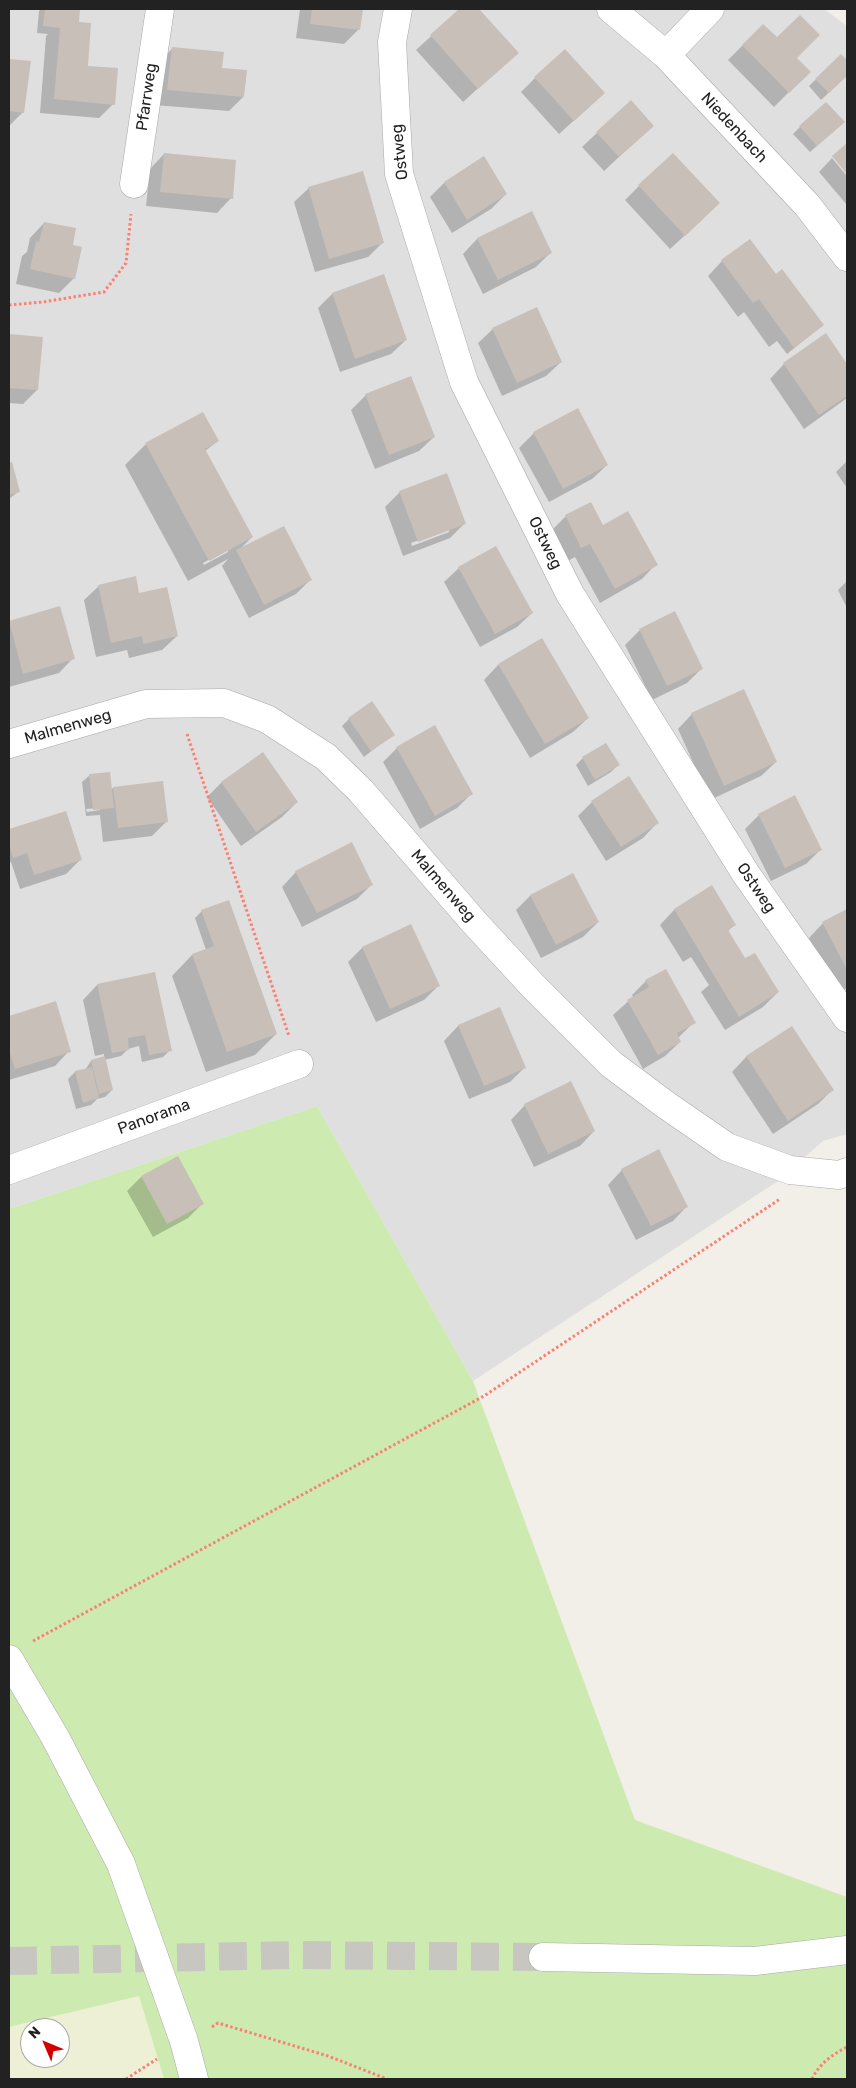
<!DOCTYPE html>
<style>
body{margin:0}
#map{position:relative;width:856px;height:2088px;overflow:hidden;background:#f2efe9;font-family:Rubik,sans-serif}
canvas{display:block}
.frame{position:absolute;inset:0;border:10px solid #222;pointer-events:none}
.north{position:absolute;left:20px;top:2018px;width:50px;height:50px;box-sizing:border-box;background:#fff;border:1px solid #a7a7a7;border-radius:50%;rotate:315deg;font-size:14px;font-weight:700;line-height:20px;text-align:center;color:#222}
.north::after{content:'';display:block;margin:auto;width:18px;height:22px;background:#d40000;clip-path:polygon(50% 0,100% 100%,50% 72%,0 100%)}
</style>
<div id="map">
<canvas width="856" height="2088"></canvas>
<div class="frame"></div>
<div class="north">N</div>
</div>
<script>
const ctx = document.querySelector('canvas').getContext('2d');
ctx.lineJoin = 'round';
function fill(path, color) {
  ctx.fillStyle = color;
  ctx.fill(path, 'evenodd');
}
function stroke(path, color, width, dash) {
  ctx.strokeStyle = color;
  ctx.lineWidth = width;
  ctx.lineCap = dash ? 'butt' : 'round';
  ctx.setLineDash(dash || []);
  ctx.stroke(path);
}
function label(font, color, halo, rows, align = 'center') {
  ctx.font = font + ' Rubik,sans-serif';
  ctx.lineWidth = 4;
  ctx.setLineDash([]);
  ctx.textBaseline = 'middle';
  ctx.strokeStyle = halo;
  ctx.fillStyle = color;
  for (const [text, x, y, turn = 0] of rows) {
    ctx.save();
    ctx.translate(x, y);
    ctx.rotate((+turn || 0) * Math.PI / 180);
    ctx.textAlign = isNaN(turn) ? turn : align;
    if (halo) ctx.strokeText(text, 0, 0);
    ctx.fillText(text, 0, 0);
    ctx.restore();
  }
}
const residential = new Path2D(`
 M9,9H824L847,26V1134L823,1141L778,1181L473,1381L317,1106L9,1209Z`);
const farmland = new Path2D(`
 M139,1996L164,2079H9V2027ZM30,2028H60V2058H30Z`);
const grass = new Path2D(`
 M317,1106L473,1381L635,1820L847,1897V2079H164L139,1996L9,2027V1209Z`);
const shadow = new Path2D(`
 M41,9H79L78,23L86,67L113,104L99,118L40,113L46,36L48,34L37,33L39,11Z
 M300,9H361L359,29L344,44L296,38Z
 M461,9H477L517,53L463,102L416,50Z
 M763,25L809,72L774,107L728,60Z
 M172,49L221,69L243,97L229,111L154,105L158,63Z
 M841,55L847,62V75L821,100L809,86Z
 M9,60L29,62L23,112L9,126Z
 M535,78L589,107L559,134L521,92Z
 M652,126L604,171L582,147L597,133Z
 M800,127L836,129L810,152L793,134Z
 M164,154L231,198L217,213L146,206L150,169Z
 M832,158L847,176V205L819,172Z
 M444,183L506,194L491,209L452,233L430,197Z
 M639,186L704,218L670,249L625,200Z
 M309,188L382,243L368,257L315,272L294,202Z
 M531,213L550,253L536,267L483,294L463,254L477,239Z
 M44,223L71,246L74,278L59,293L16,284L22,256L27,252L30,238Z
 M750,241L775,276L823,325L787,354L777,341L769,347L744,312L738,317L708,276L722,261Z
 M332,294L406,340L391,354L340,372L318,308Z
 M493,329L561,362L546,376L502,396L478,343Z
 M825,335L847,366V398L804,429L770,379L784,364Z
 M9,336L42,338L37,390L23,404L9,403Z
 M366,395L434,437L419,451L375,469L351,410Z
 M577,410L607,465L592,479L549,502L519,448L534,433Z
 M218,441L205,451L252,537L239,550L311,579L296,594L249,618L222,566L228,559L188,581L125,465L146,444ZM228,549V552L204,565L203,563Z
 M847,461V488L836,472Z
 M9,464H11L19,491L9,499Z
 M400,492L464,524L450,538L403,556L385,507ZM449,529V532L412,546L411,543Z
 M566,516L602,526L656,564L642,579L600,603L575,557L566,562L551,531Z
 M459,568L532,613L517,627L480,647L444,582Z
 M847,581V608L838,590Z
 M99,586L138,594L177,636L162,650L129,658L127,650L96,657L84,600Z
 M59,607L73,658L59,673L9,687V622Z
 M674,613L702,668L687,683L652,700L625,645L640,630Z
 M541,640L588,718L573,732L530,758L484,680L498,665Z
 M692,714L776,762L761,776L710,800L678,729Z
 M349,719L393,734L364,757L342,726Z
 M397,748L471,794L457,808L420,829L383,762Z
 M263,754L297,802L282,817L241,846L207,797L221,783Z
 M583,758L618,765L611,772L588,786L576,765Z
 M90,775L111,790L113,788L166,822L152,836L103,842L100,815L86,816L82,782ZM100,808V810L87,812L86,809Z
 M592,802L657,823L643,838L606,861L578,816Z
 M66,813L80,860L66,874L20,889L11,862L9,863V831Z
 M759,815L821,849L806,864L771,881L745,829Z
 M296,872L372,884L357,899L302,927L282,887Z
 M573,874L598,922L583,937L541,958L516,910L530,896Z
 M712,887L734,925L727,932L744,958L778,992L763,1007L725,1030L701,992L709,985L691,957L683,962L660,925L674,910Z
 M202,911L276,1034L255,1055L206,1072L172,976L192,955L206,950L195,918Z
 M847,911V988L837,993L809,938L823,923Z
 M410,926L438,986L424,1000L376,1022L348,962L362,948Z
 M646,981L694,1022L678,1038L680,1042L665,1056L643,1069L613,1015L633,997L632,995Z
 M97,985L170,1050L163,1057L142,1062L139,1046L128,1049L121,1056L104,1060L112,1090L105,1097L97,1099L91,1105L76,1109L68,1079L75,1072L85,1070L91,1061L104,1057V1054L95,1056L83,1000Z
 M55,1003L69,1051L55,1066L9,1080V1017Z
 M499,1009L524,1068L510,1082L469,1099L444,1041L458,1026Z
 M791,1028L832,1090L818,1104L773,1134L732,1072L746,1057Z
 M525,1105L594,1131L580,1146L534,1167L511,1120Z
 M622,1170L687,1206L673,1221L636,1240L608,1185Z
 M141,1177L203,1203L188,1218L153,1237L127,1191Z`);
const building = new Path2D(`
 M45,9H80L79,22L91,23L88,66L118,68L115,105L54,99L60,28L43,26Z
 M312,9H363L360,30L310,24Z
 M459,9H479L519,53L478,89L430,35Z
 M800,15L820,35L797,58L811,72L789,93L742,45L763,24L777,37Z
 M172,47L224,52L222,68L247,70L244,97L167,90Z
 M565,49L605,93L574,121L534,77Z
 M841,54L847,60V76L829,93L815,79Z
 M9,59L31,61L24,113L9,111Z
 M631,100L654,126L619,157L596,132Z
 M826,102L845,122L817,146L799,126Z
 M847,143V174L832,156Z
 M164,153L236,160L233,199L160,192Z
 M673,153L720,203L685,236L638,185Z
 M484,156L507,194L467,220L444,182Z
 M363,171L384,243L329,259L308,187Z
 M532,211L552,253L498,280L477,238Z
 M44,222L76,228L73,245L82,247L75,279L30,269L36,241L39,242Z
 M750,239L776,274L782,269L824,325L794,348L759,299L753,303L721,260Z
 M384,274L407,340L355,359L332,293Z
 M537,307L562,362L517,383L492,328Z
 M826,333L847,364V396L819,415L783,363Z
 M9,334L43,337L38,390L9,388Z
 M411,376L435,437L389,455L365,394Z
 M578,408L608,465L563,489L533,432Z
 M203,412L219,441L205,449L253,537L209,561L145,443Z
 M12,462L20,492L9,495V463Z
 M447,473L466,524L418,542L399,491Z
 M591,502L603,525L628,511L658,565L615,589L590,544L581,548L565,515Z
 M284,526L312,580L264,605L236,550Z
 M496,546L533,613L495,634L458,567Z
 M136,576L139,593L167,587L178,636L143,644L142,636L111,643L98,585Z
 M60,606L75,659L23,674L9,621Z
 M675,611L703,669L667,686L639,629Z
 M542,638L589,718L545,744L498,664Z
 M744,689L777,762L724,786L691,713Z
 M372,701L395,735L371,751L348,718Z
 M435,725L473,794L435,816L396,747Z
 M606,743L620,765L595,780L582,757Z
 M263,752L298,802L256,832L221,782Z
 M110,772L114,808L93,810L89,774Z
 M629,776L659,823L621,847L591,801Z
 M163,781L168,822L118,828L113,787Z
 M795,795L822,850L785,868L758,814Z
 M66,811L82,860L34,875L27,853L13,858L9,844V829Z
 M352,842L373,885L317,913L295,871Z
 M573,873L599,922L556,945L530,895Z
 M712,885L736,925L728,930L745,958L755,953L779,992L739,1017L674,909Z
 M229,900L277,1034L227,1052L192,954L214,946L201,910Z
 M847,909V970L822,922Z
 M411,924L440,986L390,1009L362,947Z
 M666,969L696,1023L677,1033L681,1042L658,1055L627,1000L649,987L645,980Z
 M155,972L172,1051L149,1055L145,1035L128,1038L129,1050L112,1053L97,984Z
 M56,1001L71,1052L15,1069L9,1050V1016Z
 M500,1007L526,1068L484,1086L458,1025Z
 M792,1026L834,1090L788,1121L746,1056Z
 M105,1056L113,1090L99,1094L91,1060Z
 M92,1067L99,1098L83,1103L75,1071Z
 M571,1081L595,1131L548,1154L524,1104Z
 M659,1149L688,1207L651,1226L621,1169Z
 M178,1156L204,1204L167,1224L141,1176Z`);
const minorTunnel = new Path2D(`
 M9,1961L295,1955L543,1957`);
const path = new Path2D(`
 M9,305L43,302L104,292L126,263L131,214
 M187,734L289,1036
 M33,1641L484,1396L780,1199
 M212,2027L218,2023L328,2056L387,2079
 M126,2079L157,2059
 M812,2079C819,2064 833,2054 847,2047`);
const minor = new Path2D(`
 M398,9L392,42L399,174L464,382L570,594L746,874L847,1018
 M611,9L666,55L807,205L847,257
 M666,55L710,9
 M134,184L160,9
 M9,744L146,704L224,703L267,719L326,757L361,791L473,921L533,986L611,1064L666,1105L727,1147L790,1170L839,1175L847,1172
 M9,1170L299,1064
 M9,1659L55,1737L121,1864L184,2041L194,2079
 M543,1957L755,1961L847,1950`);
const streetNames = [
 ["Pfarrweg",147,97,-82],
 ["Niedenbach",734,128,47],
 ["Ostweg",400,152,-96],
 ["Ostweg",545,543,64],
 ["Malmenweg",68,727,-16],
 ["Malmenweg",443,886,49],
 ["Ostweg",756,888,56],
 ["Panorama",154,1117,-20]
];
fill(residential, '#e0dfdf');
fill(farmland, '#eef0d5');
fill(grass, '#cdebb0');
fill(shadow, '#0003');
fill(building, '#c7bfb8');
stroke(minorTunnel, '#c8c6c1', 28, [28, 14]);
stroke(minor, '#a9a9a9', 29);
stroke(path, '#fa8072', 3, [2.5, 2.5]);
stroke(minor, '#fff', 28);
label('16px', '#222', '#fff', streetNames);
</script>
